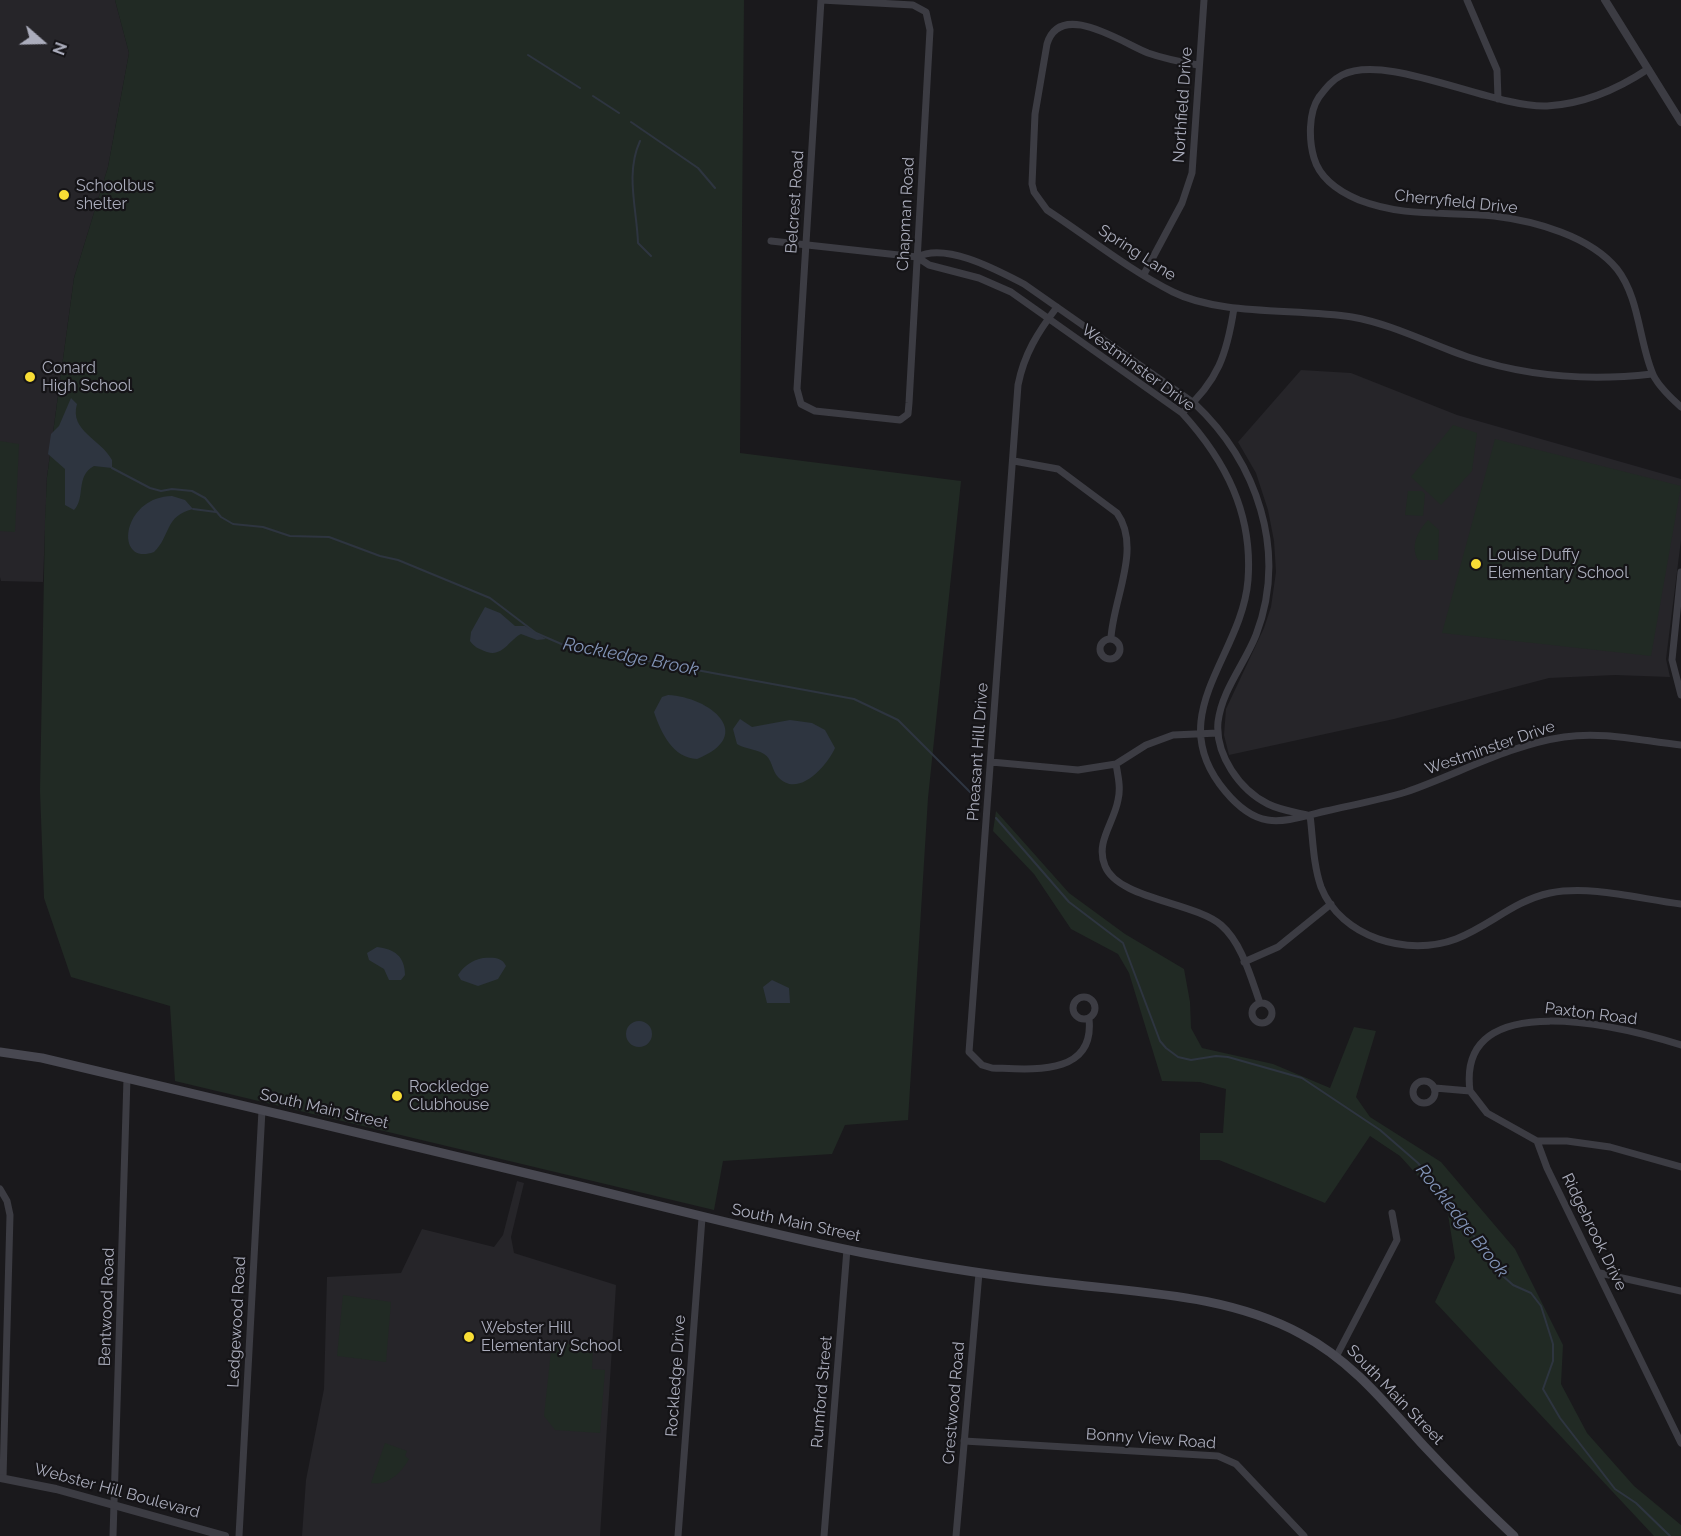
<!DOCTYPE html>
<style>
body{margin:0}
#map{position:relative;width:1681px;height:1536px;overflow:hidden;background:#1a191c;font-family:Raleway,sans-serif}
canvas{display:block}
.north{position:absolute;left:12px;top:12px;width:60px;height:60px;-webkit-text-stroke:4px #151417;paint-order:stroke;rotate:110deg;font-size:16px;font-weight:700;line-height:24px;text-align:center;color:#abadbc}
.north::after{content:'';display:block;margin:auto;width:21px;height:27px;background:#abadbc;clip-path:polygon(50% 0,100% 100%,50% 72%,0 100%)}
</style>
<div id="map">
<canvas width="1681" height="1536"></canvas>
<div class="north">N</div>
</div>
<script>
const ctx = document.querySelector('canvas').getContext('2d');
ctx.lineJoin = 'round';
function fill(path, color) {
  ctx.fillStyle = color;
  ctx.fill(path, 'evenodd');
}
function stroke(path, color, width, dash) {
  ctx.strokeStyle = color;
  ctx.lineWidth = width;
  ctx.lineCap = dash ? 'butt' : 'round';
  ctx.setLineDash(dash || []);
  ctx.stroke(path);
}
function label(font, color, halo, rows, align = 'center') {
  ctx.font = font + ' Raleway,sans-serif';
  ctx.lineWidth = 4.5;
  ctx.setLineDash([]);
  ctx.textBaseline = 'middle';
  ctx.strokeStyle = halo;
  ctx.fillStyle = color;
  for (const [text, x, y, turn = 0] of rows) {
    ctx.save();
    ctx.translate(x, y);
    ctx.rotate((+turn || 0) * Math.PI / 180);
    ctx.textAlign = isNaN(turn) ? turn : align;
    if (halo) ctx.strokeText(text, 0, 0);
    ctx.fillText(text, 0, 0);
    ctx.restore();
  }
}
const built = new Path2D(`
 M0,0H115L129,53L108,167L74,278L47,477L43,582L1,581L0,577Z
 M1301,370L1351,373L1457,415L1681,479V540L1666,659L1670,677L1615,675L1549,678L1394,719L1229,755L1224,735L1226,709L1264,628L1271,607L1276,572L1274,541L1268,510L1256,473L1238,442Z
 M517,1181L524,1183L511,1237L514,1253L616,1285L600,1536H302L306,1480L324,1389L327,1277L401,1273L422,1229L494,1247L503,1235Z`);
const green = new Path2D(`
 M115,0H744L740,453L961,481L928,798L908,1120L845,1125L832,1154L723,1161L714,1210L175,1081L170,1006L71,977L44,898L40,791L45,520L47,477L74,278L108,167L129,53Z
 M1453,425L1477,433L1472,471L1441,505L1411,477Z
 M1495,439L1681,486L1651,656L1442,633Z
 M0,441L19,444L15,532L0,531Z
 M1408,491H1422L1425,494L1423,516L1405,515Z
 M1428,520L1439,530L1438,560H1418C1410,545 1418,531 1428,520Z
 M996,811L1069,893L1125,934L1184,969L1190,1002L1191,1028L1202,1048L1273,1064L1330,1088L1354,1027L1376,1031L1356,1097L1370,1117L1441,1162L1515,1249L1563,1345L1561,1384L1587,1433L1634,1486L1681,1525V1536H1654L1435,1302L1455,1258L1447,1208L1400,1156L1370,1136L1325,1203L1219,1160H1200V1133H1223L1226,1089L1200,1082L1162,1081L1129,973L1118,954L1071,929L1034,874L993,831Z
 M343,1295L391,1302L386,1362L337,1356Z
 M552,1342L593,1346L592,1369L605,1370L600,1433L555,1430L544,1416Z
 M385,1443L407,1451L405,1456L409,1459C401,1473 388,1486 371,1483Z`);
const water = new Path2D(`
 M71,398L77,404C69,431 101,439 112,460V468L94,466C75,476 86,498 74,510L65,505V469L48,454L51,434L59,426Z
 M172,496L185,500L193,509C164,516 171,536 154,552C114,567 121,497 172,496Z
 M485,607L500,613L515,626H525L546,639L537,640L521,634C509,640 503,657 487,652C479,649 474,647 470,641L471,632Z
 M668,695C710,697 757,735 697,759C673,758 661,733 654,712L662,697Z
 M740,719L752,727L790,720L812,723L825,730L835,748C827,766 798,799 778,777C772,771 772,758 764,754C756,749 745,749 737,744L733,729Z
 M377,947C394,949 405,956 405,975L401,980H389L384,969L369,960L367,953Z
 M483,958C492,958 501,956 506,966L498,979L478,986L461,980L458,975C464,966 472,960 483,958Z
 M772,980L789,988L790,1003H767L763,987Z
 M626 1034a13 13 0 1 1 26 0a13 13 0 1 1-26 0Z`);
const stream = new Path2D(`
 M528,55L580,88
 M593,96L619,113
 M631,122L698,168L715,188
 M640,141C625,174 637,209 638,243L651,256
 M112,468L150,488L161,491L172,489L192,491L205,498L221,517L233,524L263,527L290,536L329,537L380,556L398,560L490,598L536,633L566,646L854,699L898,720L975,797
 M193,509L216,512
 M996,818L1069,902L1123,943L1160,1041L1166,1048L1178,1057L1191,1060L1216,1056L1228,1057L1302,1078L1380,1130L1418,1163L1462,1217L1494,1268L1513,1285L1531,1293L1541,1306L1553,1344V1361L1543,1389L1560,1418L1615,1489L1636,1503L1670,1536`);
const minor = new Path2D(`
 M821,0L913,5L926,12L930,30L909,403L908,414L900,420L815,411L801,404L797,389L821,0
 M1467,0L1497,70L1498,99
 M1198,65C1181,62 1165,59 1148,53C1121,42 1060,0 1047,44L1035,114L1032,184L1034,192L1047,210C1088,237 1129,270 1173,292C1221,316 1298,308 1352,317C1392,324 1430,344 1468,357C1528,377 1590,381 1652,374
 M1648,69C1618,89 1584,104 1547,106C1492,108 1387,52 1342,75C1332,80 1326,88 1319,97C1308,113 1309,141 1314,158C1320,179 1340,192 1359,200C1406,218 1446,211 1494,216C1535,221 1590,236 1617,269C1639,297 1639,340 1652,372C1656,384 1671,398 1681,407
 M771,241L917,257L929,265L979,278L1011,292L1182,413C1226,461 1253,514 1248,580C1242,657 1161,715 1225,791C1259,832 1281,822 1326,811C1352,805 1380,800 1406,792C1458,774 1509,745 1564,737C1603,731 1642,741 1681,745
 M917,257C946,242 997,270 1024,284L1194,403C1257,462 1288,551 1256,635C1244,665 1222,690 1218,722C1215,755 1240,790 1268,804C1280,810 1294,812 1307,815
 M1144,274L1182,203L1192,173L1204,0
 M1057,307C1038,332 1024,354 1018,385L969,1052L982,1065L992,1068C1030,1069 1095,1077 1089,1019
 M1182,413C1218,381 1227,354 1234,308
 M1014,461L1058,469L1117,513C1142,548 1113,599 1111,638
 M1681,572L1672,660L1681,695
 M1100 649a10 10 0 1 1 20 0a10 10 0 1 1-20 0Z
 M991,762L1078,770L1116,764L1146,745L1173,735L1218,733
 M1116,764C1118,776 1121,788 1118,800C1114,823 1095,842 1105,866C1118,899 1194,902 1221,925C1242,943 1251,978 1260,1003
 M1310,815C1313,839 1313,864 1321,887C1341,938 1408,957 1456,939C1490,926 1513,901 1550,893C1591,885 1640,899 1681,904
 M1244,962L1278,947L1331,904
 M1073 1008a11 11 0 1 1 22 0a11 11 0 1 1-22 0Z
 M1252 1013a10 10 0 1 1 20 0a10 10 0 1 1-20 0Z
 M1413 1092a11 11 0 1 1 22 0a11 11 0 1 1-22 0Z
 M1435,1088L1470,1091L1487,1113L1537,1141L1547,1168L1681,1443
 M1470,1091C1456,983 1626,1028 1681,1045
 M1537,1141H1567L1610,1147L1681,1167
 M0,1189L7,1201L10,1215L3,1478
 M1600,1273L1681,1291
 M1337,1355L1397,1240L1392,1213
 M964,1441L1218,1456L1236,1464L1304,1536
 M113,1536L127,1078
 M239,1536L262,1110
 M678,1536L702,1218
 M824,1536L847,1249
 M956,1536L979,1273`);
const tertiary = new Path2D(`
 M1605,0L1681,122
 M0,1478L56,1489L225,1536`);
const secondary = new Path2D(`
 M0,1052L42,1058C207,1097 373,1136 538,1176C647,1202 754,1231 864,1253C932,1266 1000,1277 1069,1284C1147,1293 1231,1296 1301,1334C1352,1361 1386,1404 1424,1446C1453,1477 1483,1507 1514,1536`);
const markers = [
 [64,195,6,"#f8dd35"],
 [30,377,6,"#f8dd35"],
 [1476,564,6,"#f8dd35"],
 [397,1096,6,"#f8dd35"],
 [469,1337,6,"#f8dd35"]
];
const streetNames = [
 ["Northfield Drive",1183,105,-86],
 ["Belcrest Road",795,202,-86],
 ["Cherryfield Drive",1456,202,6],
 ["Chapman Road",906,214,-87],
 ["Spring Lane",1137,253,33],
 ["Westminster Drive",1138,368,36],
 ["Westminster Drive",1490,748,-19],
 ["Pheasant Hill Drive",978,752,-86],
 ["Paxton Road",1591,1014,7],
 ["South Main Street",324,1109,13],
 ["South Main Street",796,1223,12],
 ["Ridgebrook Drive",1594,1232,64],
 ["Bentwood Road",107,1307,-88],
 ["Ledgewood Road",237,1322,-87],
 ["Rockledge Drive",676,1376,-86],
 ["Rumford Street",822,1392,-85],
 ["South Main Street",1395,1395,46],
 ["Crestwood Road",954,1403,-85],
 ["Bonny View Road",1151,1439,4],
 ["Webster Hill Boulevard",117,1491,15]
];
const poiNames = [
 ["Schoolbus",76,186],
 ["shelter",76,204],
 ["Conard",42,368],
 ["High School",42,386],
 ["Louise Duffy",1488,555],
 ["Elementary School",1488,573],
 ["Rockledge",409,1087],
 ["Clubhouse",409,1105],
 ["Webster Hill",481,1328],
 ["Elementary School",481,1346]
];
const waterNames = [
 ["Rockledge Brook",631,657,11],
 ["Rockledge Brook",1462,1221,52]
];
fill(built, '#262529');
fill(green, '#212a24');
fill(water, '#2e3540');
stroke(stream, '#2e3540', 2);
stroke(minor, '#3c3c43', 7);
stroke(tertiary, '#3c3c43', 8);
stroke(secondary, '#484851', 9);
for (const [x, y, r, color] of markers) {
  const dot = new Path2D();
  dot.arc(x, y, r, 0, 2 * Math.PI);
  ctx.fillStyle = color;
  ctx.fill(dot);
  stroke(dot, '#151417', 2);
}
label('16px', '#abadbc', '#151417', streetNames);
label('16px', '#abadbc', '#151417', poiNames, 'left');
label('italic 18px', '#8294b7', '#151417', waterNames);
</script>
